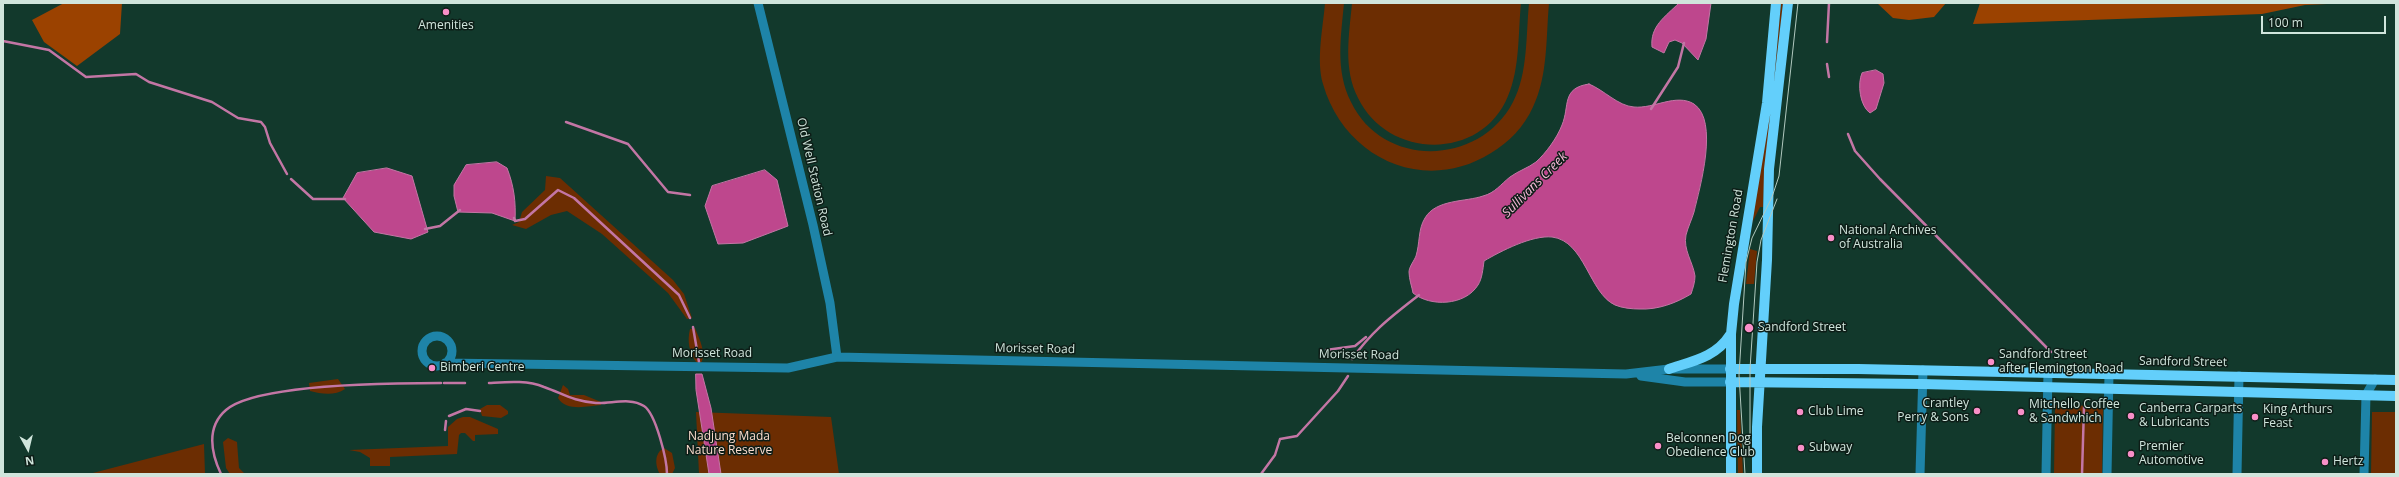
<!DOCTYPE html>
<style>
body{margin:0}
#map{position:relative;width:2399px;height:477px;overflow:hidden;background:#12392c;font-family:"Open Sans",sans-serif}
canvas{display:block}
.frame{position:absolute;inset:0;border:4px solid #d0e5dc;pointer-events:none}
.north{position:absolute;left:8px;top:429px;width:40px;height:40px;-webkit-text-stroke:3px #0d1d17;paint-order:stroke;rotate:172deg;font-size:11px;font-weight:700;line-height:16px;text-align:center;color:#d0e5dc}
.north::after{content:'';display:block;margin:auto;width:14px;height:18px;background:#d0e5dc;clip-path:polygon(50% 0,100% 100%,50% 72%,0 100%)}
.scale{position:absolute;left:2261px;top:16px;width:125px;height:18px;box-sizing:border-box;border:2px solid #d0e5dc;border-top:0;padding-left:5px;font-size:12px;line-height:14px;white-space:nowrap;color:#d0e5dc;-webkit-text-stroke:3px #0d1d17;paint-order:stroke}
</style>
<div id="map">
<canvas width="2399" height="477"></canvas>
<div class="frame"></div>
<div class="north">N</div>
<div class="scale">100 m</div>
</div>
<script>
const ctx = document.querySelector('canvas').getContext('2d');
ctx.lineJoin = 'round';
function fill(path, color) {
  ctx.fillStyle = color;
  ctx.fill(path, 'evenodd');
}
function stroke(path, color, width, dash) {
  ctx.strokeStyle = color;
  ctx.lineWidth = width;
  ctx.lineCap = dash ? 'butt' : 'round';
  ctx.setLineDash(dash || []);
  ctx.stroke(path);
}
function label(font, color, halo, rows, align = 'center') {
  ctx.font = font + ' "Open Sans",sans-serif';
  ctx.lineWidth = 3;
  ctx.setLineDash([]);
  ctx.textBaseline = 'middle';
  ctx.strokeStyle = halo;
  ctx.fillStyle = color;
  for (const [text, x, y, turn = 0] of rows) {
    ctx.save();
    ctx.translate(x, y);
    ctx.rotate((+turn || 0) * Math.PI / 180);
    ctx.textAlign = isNaN(turn) ? turn : align;
    if (halo) ctx.strokeText(text, 0, 0);
    ctx.fillText(text, 0, 0);
    ctx.restore();
  }
}
const green = new Path2D(`
 M1325,3H1344C1341,37 1335,70 1351,102C1383,169 1480,166 1513,102C1528,74 1526,34 1529,3H1549C1546,37 1548,76 1533,107C1524,127 1509,142 1491,153C1424,195 1344,158 1323,84C1316,60 1323,28 1325,3Z
 M1352,3H1521C1518,33 1520,68 1508,96C1482,161 1388,160 1358,98C1343,68 1349,36 1352,3Z
 M1781,3H1783L1765,168L1763,207H1760L1750,227L1771,108Z
 M546,176L560,178L673,280L684,294L692,318L687,319L668,293L602,234L567,211L551,215L526,229L512,225L519,222L522,212L545,190Z
 M1750,249L1757,251L1754,284H1746Z
 M695,328C699,338 707,354 701,363H697C689,353 687,341 690,329Z
 M338,379L345,389C335,396 321,394 310,391L309,383Z
 M563,385L568,389L570,395H584L601,402V405C588,406 566,412 558,398Z
 M487,405H500L508,411V414L501,418L482,416L480,409Z
 M2055,405L2103,406L2102,474H2054Z
 M1737,410H1740L1743,474H1738Z
 M696,412L831,417L839,474H699Z
 M2372,412H2396V474H2371Z
 M463,417H470L498,429V434L475,435V441H473L465,433H461L459,435L457,454L390,457V466H370V458L360,452L349,450L448,446V427L457,419Z
 M228,438L237,442L239,468L245,474H230L226,468L223,442Z
 M204,444L205,474H89Z
 M664,448L672,453L675,468L672,474H660C655,466 654,453 664,448Z`);
const forest = new Path2D(`
 M64,3H122L120,34L77,66L44,42L32,20Z
 M1877,3H1946L1934,17L1909,20L1893,18Z
 M1980,3H2349L2305,5L2262,14L1973,24Z`);
const water = new Path2D(`
 M1679,3H1711L1706,39L1698,60L1682,43L1675,40L1669,42L1664,53L1652,47C1650,26 1665,17 1679,3Z
 M1876,70L1883,74L1884,83L1876,109L1870,113C1860,106 1857,84 1862,73Z
 M1589,84C1604,90 1618,106 1634,107C1654,109 1676,93 1694,104C1719,121 1700,187 1694,212C1692,219 1688,227 1686,235C1683,250 1693,262 1695,276C1695,282 1693,288 1691,294C1676,303 1658,310 1639,309C1632,309 1622,308 1615,305C1589,293 1585,241 1552,237C1532,235 1501,251 1484,261C1483,269 1482,279 1478,285C1465,306 1430,307 1413,293C1412,287 1409,279 1409,272C1409,267 1414,261 1416,256C1420,243 1418,229 1425,218C1436,199 1466,202 1483,196C1495,193 1501,184 1510,177C1518,171 1528,168 1536,162C1546,153 1557,138 1562,125C1570,106 1561,88 1589,84Z
 M497,162L507,168C514,186 516,202 515,221L492,213L458,212L454,196V185L466,165Z
 M387,168L412,176L428,232L411,239L374,232L343,198L357,173Z
 M765,170L777,180L788,226L743,243L718,244L705,206L712,186Z
 M696,374H702L711,408L721,474H709L696,390Z`);
const stream = new Path2D(`
 M3,41L49,50L86,77L136,74L149,82L212,102L238,118L261,122L265,127L270,143L287,174
 M1827,42L1829,3
 M1827,64L1829,77
 M1651,109L1678,67L1684,43
 M566,122L628,144L668,192L690,195
 M1848,134L1855,151L1880,179L2051,352
 M291,179L313,199H345
 M514,218L515,221L525,219L558,190L574,198L679,295L690,318
 M425,229L440,226L460,210
 M693,327L699,362
 M1326,350L1355,346L1366,337
 M1352,359C1373,330 1391,317 1419,295
 M444,383H465
 M489,383C507,382 527,380 544,387C564,394 572,401 596,403C611,404 630,397 644,406C656,414 667,460 667,474
 M449,416L466,409L480,411
 M445,430L446,421
 M221,474C211,453 206,427 226,410C257,383 396,383 441,383
 M1261,474L1275,455L1280,439L1297,436L1338,391L1348,376
 M2082,474L2084,407`);
const minor = new Path2D(`
 M758,3L813,225L830,303L837,357
 M422 351a15 15 0 1 1 30 0a15 15 0 1 1-30 0Z
 M445,363L788,368L837,357L1626,374L1669,369H1730
 M1641,376L1685,382H1730
 M1920,474L1923,370
 M2046,474L2048,372
 M2107,474L2109,374
 M2237,474L2239,376
 M2364,474L2366,395L2375,379`);
const major = new Path2D(`
 M1669,369C1693,361 1716,357 1730,335
 M1730,369H1858L2396,380
 M1730,382L1922,384L2396,396
 M1731,474V334L1734,304L1767,103L1776,3
 M1757,474V427L1767,260L1769,169L1788,3`);
const tram = new Path2D(`
 M1750,449V369L1757,262L1761,240L1777,199
 M1745,474L1739,375L1746,262L1752,238L1772,197L1779,176L1798,3`);
const markers = [
 [446,12,4,"#f98fc8"],
 [1831,238,4,"#f98fc8"],
 [1749,328,5,"#f98fc8"],
 [1991,362,4,"#f98fc8"],
 [432,368,4,"#f98fc8"],
 [1977,411,4,"#f98fc8"],
 [1800,412,4,"#f98fc8"],
 [2021,412,4,"#f98fc8"],
 [2131,416,4,"#f98fc8"],
 [2255,417,4,"#f98fc8"],
 [1658,446,4,"#f98fc8"],
 [1801,448,4,"#f98fc8"],
 [2131,454,4,"#f98fc8"],
 [2325,462,4,"#f98fc8"]
];
const poiNames = [
 ["Amenities",446,26,"center"],
 ["National Archives",1839,231],
 ["of Australia",1839,245],
 ["Sandford Street",1758,328],
 ["Sandford Street",1999,355],
 ["after Flemington Road",1999,369],
 ["Bimberi Centre",440,368],
 ["Crantley",1969,404,"right"],
 ["Perry & Sons",1969,418,"right"],
 ["Mitchello Coffee",2029,405],
 ["& Sandwhich",2029,419],
 ["Canberra Carparts",2139,409],
 ["& Lubricants",2139,423],
 ["King Arthurs",2263,410],
 ["Feast",2263,424],
 ["Club Lime",1808,412],
 ["Belconnen Dog",1666,439],
 ["Obedience Club",1666,453],
 ["Premier",2139,447],
 ["Automotive",2139,461],
 ["Subway",1809,448],
 ["Hertz",2333,462]
];
const streetNames = [
 ["Old Well Station Road",814,177,77],
 ["Flemington Road",1731,236,-80],
 ["Morisset Road",1035,349,1],
 ["Morisset Road",712,354],
 ["Morisset Road",1359,355,1],
 ["Sandford Street",2183,362,1]
];
const parkNames = [
 ["Nadjung Mada",729,437],
 ["Nature Reserve",729,451]
];
const waterNames = [
 ["Sullivans Creek",1535,185,-45]
];
fill(green, '#6c2d02');
fill(forest, '#9b4200');
fill(water, '#be478d');
stroke(water, '#c376a5', 1);
stroke(stream, '#c376a5', 2.5);
stroke(minor, '#1e84a8', 9);
stroke(major, '#63cffb', 10);
stroke(tram, '#b1c9bf', 1);
for (const [x, y, r, color] of markers) {
  const dot = new Path2D();
  dot.arc(x, y, r, 0, 2 * Math.PI);
  ctx.fillStyle = color;
  ctx.fill(dot);
  stroke(dot, '#0d1d17', 1.5);
}
label('12px', '#d0e5dc', '#0d1d17', poiNames, 'left');
label('12px', '#d0e5dc', '#0d1d17', streetNames);
label('12px', '#fadbcc', '#0d1d17', parkNames);
label('italic 13px', '#f3b6d4', '#0d1d17', waterNames);
</script>
